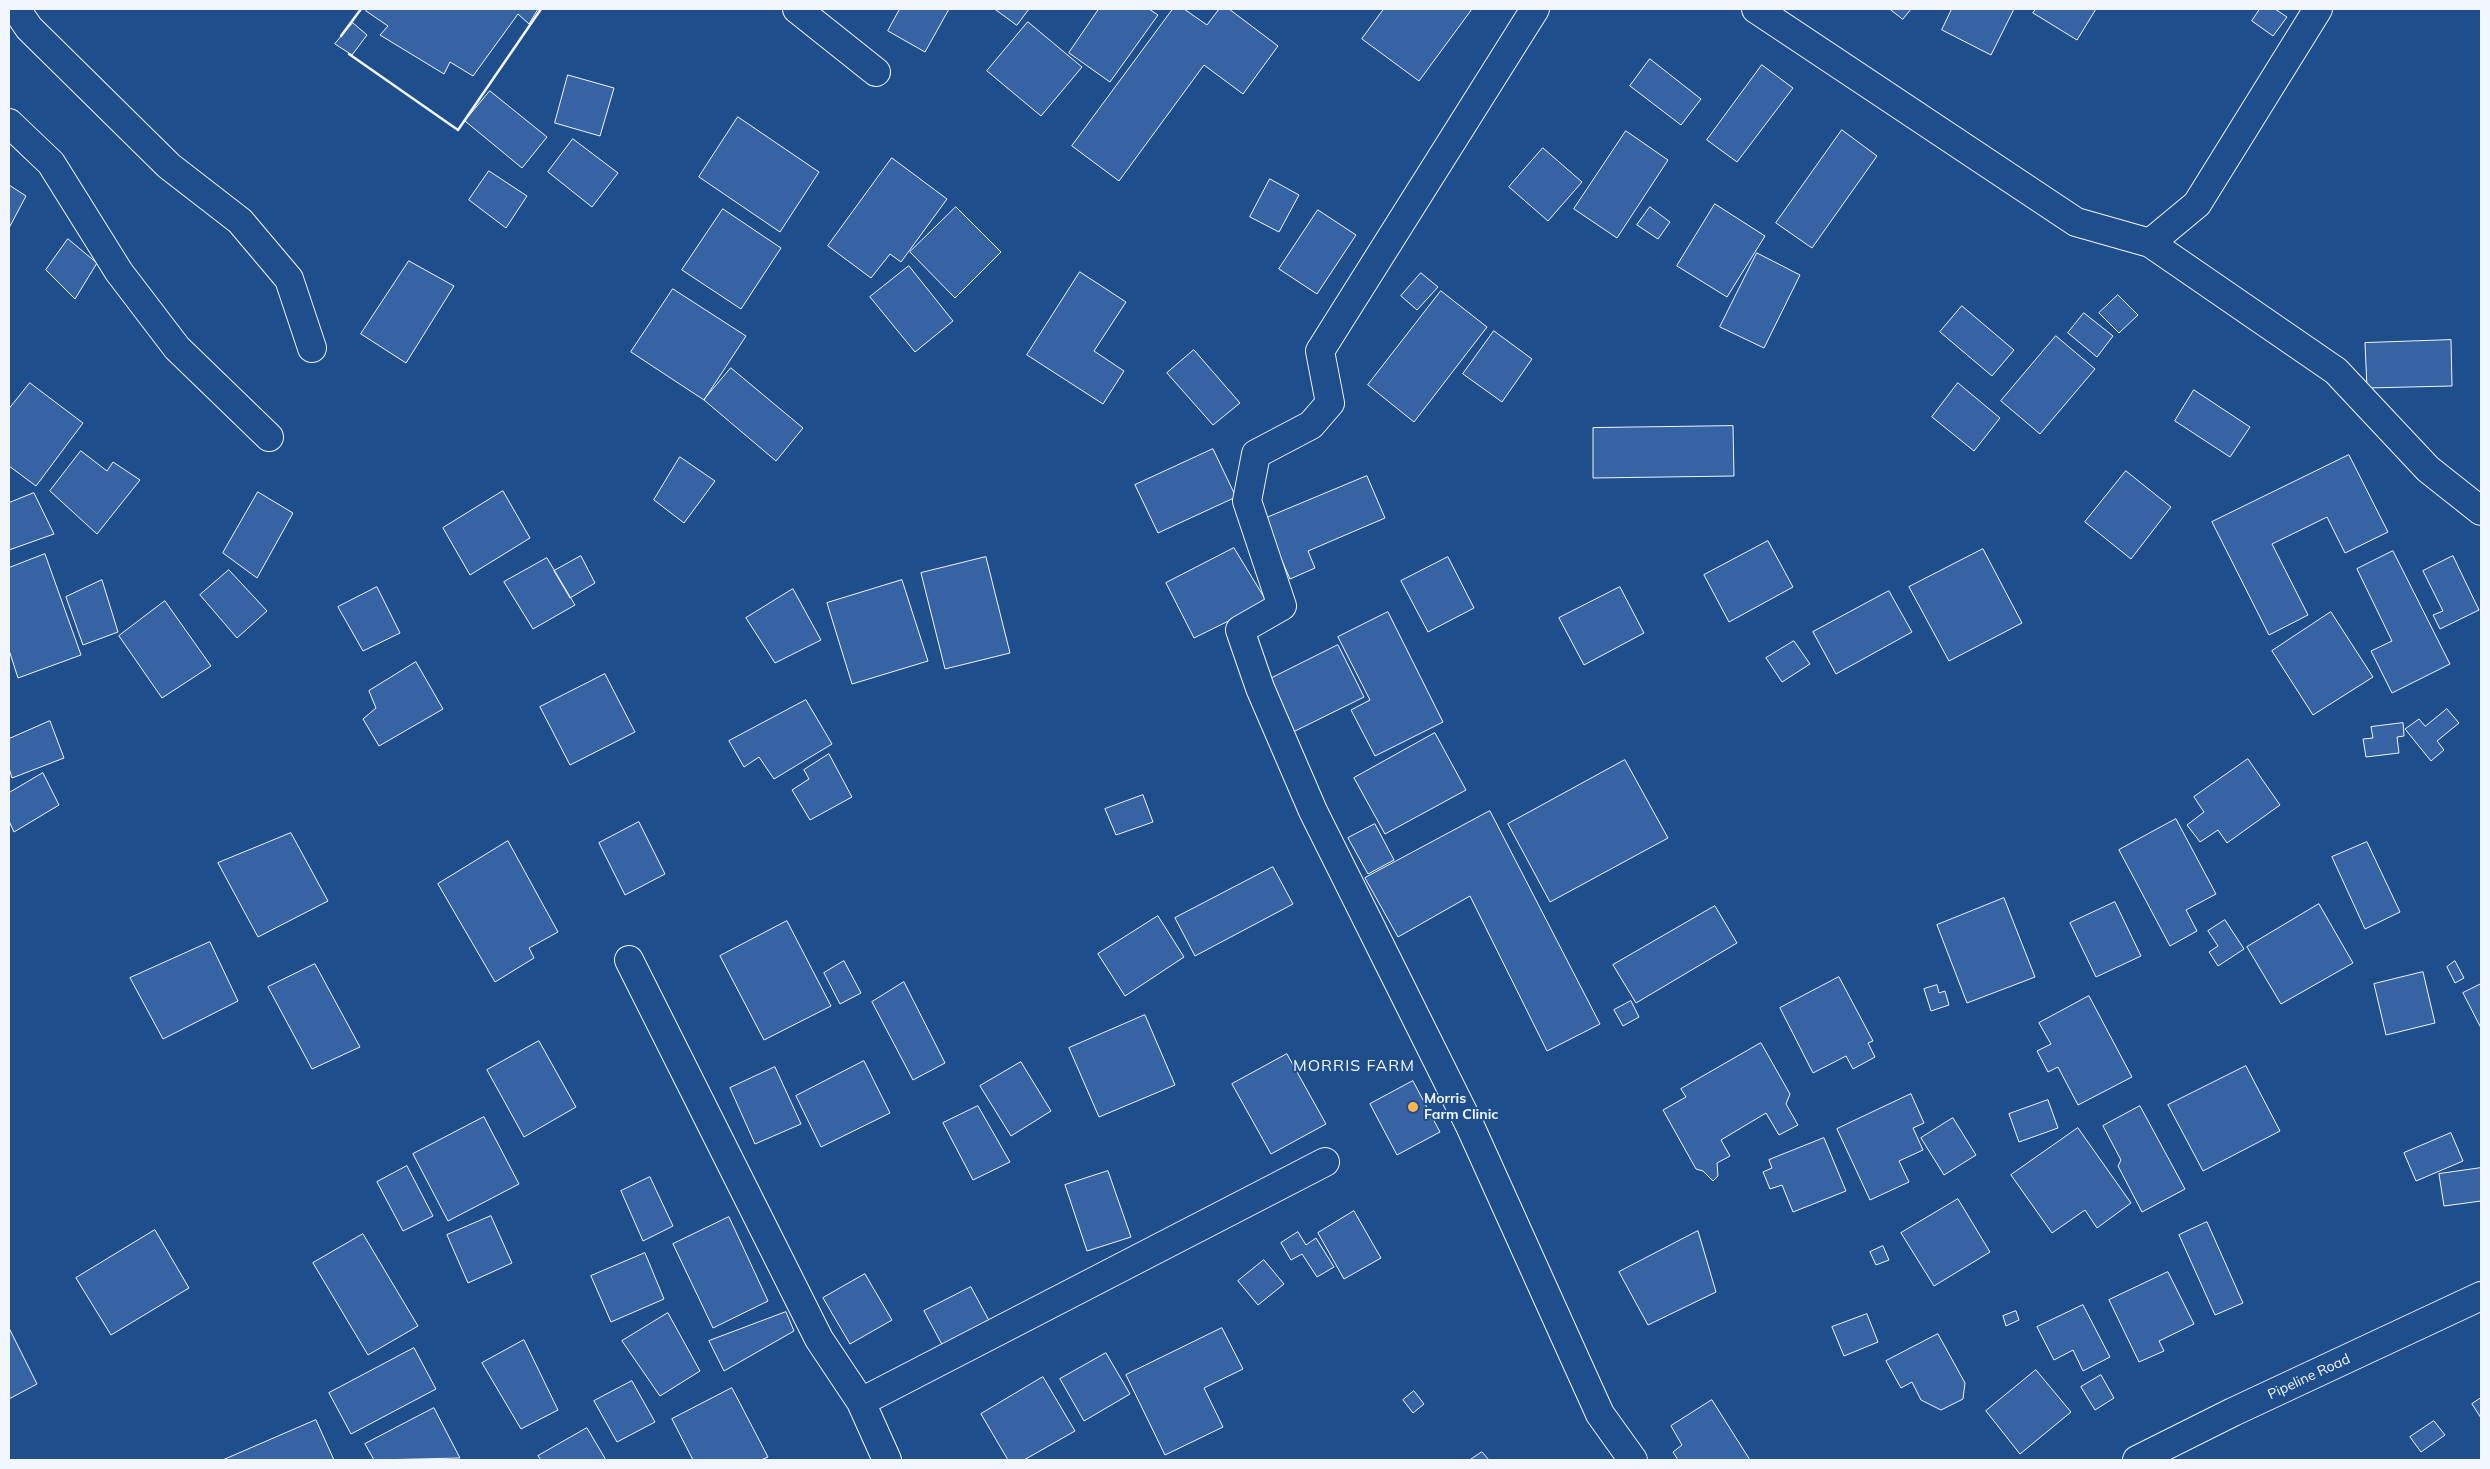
<!DOCTYPE html>
<style>
body{margin:0}
#map{position:relative;width:2490px;height:1469px;overflow:hidden;background:#1f4e8c;font-family:Mulish,sans-serif}
canvas{display:block}
.frame{position:absolute;inset:0;border:10px solid #f2f6ff;pointer-events:none}
</style>
<div id="map">
<canvas width="2490" height="1469"></canvas>
<div class="frame"></div>
</div>
<script>
const ctx = document.querySelector('canvas').getContext('2d');
ctx.lineJoin = 'round';
function fill(path, color) {
  ctx.fillStyle = color;
  ctx.fill(path, 'evenodd');
}
function stroke(path, color, width, dash) {
  ctx.strokeStyle = color;
  ctx.lineWidth = width;
  ctx.lineCap = dash ? 'butt' : 'round';
  ctx.setLineDash(dash || []);
  ctx.stroke(path);
}
function label(font, color, halo, rows, align = 'center') {
  ctx.font = font + ' Mulish,sans-serif';
  ctx.lineWidth = 4;
  ctx.setLineDash([]);
  ctx.textBaseline = 'middle';
  ctx.strokeStyle = halo;
  ctx.fillStyle = color;
  for (const [text, x, y, turn = 0] of rows) {
    ctx.save();
    ctx.translate(x, y);
    ctx.rotate((+turn || 0) * Math.PI / 180);
    ctx.textAlign = isNaN(turn) ? turn : align;
    if (halo) ctx.strokeText(text, 0, 0);
    ctx.fillText(text, 0, 0);
    ctx.restore();
  }
}
const building = new Path2D(`
 M368,9H538L529,24L518,14L473,76L450,62L444,74L380,35L388,26L366,11Z
 M900,9H949L925,52L888,31Z
 M995,9H1029L1017,25Z
 M1099,9H1149L1158,15L1110,82L1069,53Z
 M1173,9H1184L1207,25L1219,9H1229L1278,46L1243,94L1204,65L1119,181L1072,146Z
 M1384,9H1472L1419,81L1362,39Z
 M1890,9H1911L1903,19Z
 M1952,9H2014L1991,55L1942,30Z
 M2036,9H2096L2077,40L2033,13Z
 M2260,9H2275L2287,17L2273,36L2252,21Z
 M1028,22L1082,67L1041,116L987,71Z
 M353,23L367,35L352,55L335,44Z
 M1650,59L1701,99L1681,125L1630,86Z
 M1762,65L1793,88L1737,162L1707,140Z
 M568,75L614,88L600,136L555,123Z
 M490,91L547,137L522,168L465,121Z
 M738,117L819,172L780,232L699,177Z
 M1842,130L1877,156L1812,248L1776,223Z
 M1626,131L1668,160L1617,238L1574,209Z
 M573,139L618,173L592,207L548,172Z
 M1543,148L1582,182L1548,221L1509,187Z
 M892,158L947,199L901,262L890,254L871,278L828,246Z
 M489,171L527,196L506,228L469,200Z
 M1270,179L1299,195L1279,232L1250,217Z
 M9,185L26,196L9,228Z
 M1715,204L1765,236L1727,297L1677,266Z
 M956,207L1001,252L955,298L910,252Z
 M1650,207L1670,222L1658,239L1637,225Z
 M723,209L781,248L741,309L682,270Z
 M1318,210L1356,235L1317,294L1279,269Z
 M68,239L97,263L75,299L46,270Z
 M1757,253L1800,275L1764,348L1720,327Z
 M409,261L454,286L406,363L361,334Z
 M909,266L953,321L915,352L870,297Z
 M1080,272L1126,302L1094,351L1124,371L1103,404L1027,355Z
 M1421,273L1438,287L1417,310L1401,296Z
 M673,289L746,336L704,400L631,352Z
 M1441,291L1487,327L1414,422L1368,385Z
 M2118,295L2138,315L2119,333L2099,313Z
 M1962,306L2014,350L1992,376L1940,332Z
 M2084,313L2113,336L2097,357L2068,333Z
 M1494,331L1532,359L1502,402L1463,374Z
 M2056,336L2095,369L2040,434L2001,401Z
 M2451,340L2452,386L2367,388L2365,343Z
 M1194,350L1240,403L1213,425L1167,373Z
 M731,368L803,428L776,461L704,400Z
 M30,383L83,423L36,486L9,466V409Z
 M1958,383L2000,418L1974,451L1932,417Z
 M2194,390L2250,427L2230,457L2175,421Z
 M1733,426L1734,476L1593,478V428Z
 M1213,449L1236,497L1158,533L1135,485Z
 M81,451L107,471L113,462L140,480L97,534L50,491Z
 M2349,455L2388,532L2345,553L2327,517L2272,544L2308,615L2269,635L2212,522Z
 M680,457L715,481L684,523L654,500Z
 M2126,471L2171,507L2131,559L2085,522Z
 M1367,476L1385,518L1308,551L1315,568L1290,579L1264,519Z
 M503,491L530,538L470,575L443,528Z
 M258,492L293,513L257,578L223,553Z
 M34,493L54,534L9,550V503Z
 M1768,541L1793,587L1729,622L1704,575Z
 M1234,548L1267,602L1194,638L1166,583Z
 M1983,549L2022,623L1949,661L1909,587Z
 M2393,551L2450,664L2392,693L2371,651L2392,641L2357,569Z
 M45,554L81,655L18,678L9,650V568Z
 M581,556L595,583L570,598L554,571Z
 M2453,556L2479,610L2440,629L2433,615L2443,611L2423,571Z
 M986,557L1010,653L945,669L921,573Z
 M1448,557L1474,608L1428,632L1401,581Z
 M547,558L575,605L533,629L504,582Z
 M229,570L267,611L237,638L200,595Z
 M102,580L118,632L83,645L66,597Z
 M902,580L928,661L852,684L827,603Z
 M377,587L400,633L363,651L338,607Z
 M1620,587L1644,633L1584,665L1559,618Z
 M793,589L821,640L775,663L746,618Z
 M1889,591L1912,632L1836,674L1813,632Z
 M165,601L211,666L162,698L119,636Z
 M1388,612L1443,722L1375,756L1351,710L1370,700L1338,637Z
 M2331,612L2373,677L2313,715L2272,651Z
 M1794,641L1810,664L1782,682L1766,658Z
 M1338,645L1364,697L1291,733L1266,681Z
 M416,662L443,709L379,746L363,719L376,708L369,691Z
 M605,674L635,732L570,765L540,707Z
 M806,700L832,744L774,779L759,757L744,767L729,741Z
 M2447,709L2459,723L2437,741L2444,750L2431,761L2405,729L2419,719L2425,726Z
 M50,721L64,758L12,778L9,768V739Z
 M2403,723L2404,736L2397,737L2399,753L2366,757L2363,739L2373,738L2371,727Z
 M1435,733L1466,790L1385,834L1354,778Z
 M829,754L852,797L810,820L792,790L809,779L804,770Z
 M2248,759L2280,805L2227,843L2218,830L2200,842L2187,825L2204,812L2194,797Z
 M1625,760L1668,838L1550,902L1508,824Z
 M43,773L59,805L14,832L9,821V793Z
 M1143,795L1153,822L1116,835L1105,809Z
 M1490,811L1600,1024L1547,1051L1470,896L1398,937L1365,878Z
 M2176,819L2216,894L2186,910L2197,931L2170,946L2119,850Z
 M639,822L665,874L625,895L599,843Z
 M1375,824L1394,860L1368,874L1348,838Z
 M291,833L328,901L258,937L218,863Z
 M508,841L558,932L529,948L534,958L495,982L438,884Z
 M2367,842L2400,912L2365,929L2332,857Z
 M1273,867L1293,904L1195,956L1175,918Z
 M2004,898L2035,977L1967,1003L1937,925Z
 M2115,902L2141,956L2096,977L2070,923Z
 M2319,904L2353,963L2281,1004L2247,947Z
 M1715,906L1737,943L1636,1003L1613,965Z
 M1158,916L1184,957L1125,996L1098,954Z
 M2225,920L2244,949L2218,966L2209,952L2218,946L2208,931Z
 M787,921L831,1006L764,1040L720,956Z
 M210,942L238,1001L163,1039L130,978Z
 M844,961L861,993L840,1004L824,973Z
 M2455,961L2464,978L2455,983L2447,967Z
 M315,964L360,1047L312,1069L268,987Z
 M2423,972L2435,1023L2386,1035L2374,984Z
 M1839,977L1873,1041L1868,1043L1875,1057L1853,1069L1846,1056L1813,1073L1780,1008Z
 M904,982L945,1063L913,1080L872,1002Z
 M2481,984V1028L2463,993Z
 M1937,985L1939,993L1945,991L1949,1005L1931,1011L1924,989Z
 M2089,996L2132,1077L2078,1105L2058,1067L2048,1072L2037,1051L2051,1044L2039,1023Z
 M1631,1001L1639,1017L1623,1026L1614,1010Z
 M1145,1015L1175,1085L1099,1117L1069,1048Z
 M539,1041L576,1107L524,1137L487,1070Z
 M1761,1043L1790,1094L1786,1104L1798,1125L1779,1135L1766,1113L1721,1140L1730,1156L1717,1163L1718,1176L1713,1181L1703,1171L1696,1169L1663,1110L1686,1097L1681,1089Z
 M1287,1054L1326,1124L1271,1154L1232,1084Z
 M864,1061L890,1113L821,1147L796,1096Z
 M1021,1062L1051,1111L1011,1136L980,1086Z
 M2246,1066L2280,1131L2203,1171L2168,1105Z
 M775,1067L801,1124L755,1144L730,1088Z
 M1413,1081L1440,1132L1397,1155L1370,1104Z
 M1911,1094L1924,1123L1913,1128L1923,1150L1899,1161L1909,1182L1870,1200L1837,1129Z
 M2048,1100L2058,1128L2019,1142L2009,1114Z
 M978,1106L1010,1162L973,1180L943,1123Z
 M2140,1106L2185,1189L2142,1212L2118,1166L2121,1160L2103,1126Z
 M484,1117L519,1184L448,1221L413,1154Z
 M1953,1118L1976,1155L1944,1175L1921,1138Z
 M2078,1128L2131,1203L2097,1228L2085,1210L2052,1233L2011,1175Z
 M2451,1133L2463,1161L2416,1181L2404,1153Z
 M1824,1138L1846,1191L1793,1212L1782,1185L1770,1189L1763,1172L1772,1168L1769,1160Z
 M407,1166L433,1216L403,1231L377,1182Z
 M2481,1168V1201L2444,1206L2439,1174Z
 M1108,1171L1131,1237L1087,1251L1065,1185Z
 M650,1177L673,1226L643,1241L621,1191Z
 M1958,1199L1990,1252L1934,1286L1901,1233Z
 M1354,1211L1381,1258L1344,1279L1318,1233Z
 M491,1216L512,1263L468,1283L447,1235Z
 M729,1217L768,1301L713,1328L673,1244Z
 M2207,1222L2243,1303L2215,1315L2179,1235Z
 M155,1230L189,1288L111,1335L76,1278Z
 M1698,1231L1716,1292L1648,1325L1619,1272Z
 M1298,1232L1306,1245L1316,1238L1334,1267L1317,1277L1302,1254L1291,1260L1281,1243Z
 M363,1234L418,1326L368,1355L313,1263Z
 M1883,1246L1889,1260L1876,1265L1870,1252Z
 M645,1253L664,1299L611,1322L591,1276Z
 M1264,1260L1284,1284L1258,1305L1238,1281Z
 M2168,1272L2194,1324L2159,1341L2164,1351L2139,1362L2109,1300Z
 M865,1274L892,1320L850,1344L823,1298Z
 M971,1287L993,1328L946,1352L924,1311Z
 M2083,1305L2110,1357L2083,1371L2073,1350L2054,1360L2037,1327Z
 M2016,1311L2019,1320L2006,1326L2003,1316Z
 M786,1312L794,1331L724,1371L709,1341Z
 M668,1313L700,1371L660,1396L622,1341Z
 M1867,1314L1878,1342L1844,1356L1832,1327Z
 M9,1328L37,1384L9,1399Z
 M1222,1328L1243,1369L1204,1388L1223,1427L1165,1455L1126,1375Z
 M1938,1334L1965,1383L1963,1399L1941,1410L1921,1400L1912,1382L1901,1388L1886,1361Z
 M524,1340L558,1410L521,1429L482,1363Z
 M414,1348L436,1389L351,1434L329,1393Z
 M1106,1353L1130,1394L1084,1421L1060,1379Z
 M2036,1370L2071,1412L2020,1454L1986,1411Z
 M2101,1375L2114,1398L2095,1410L2081,1387Z
 M1043,1377L1075,1431L1024,1460H1008L981,1414Z
 M632,1381L655,1422L617,1442L594,1401Z
 M732,1388L768,1457L761,1460H693L672,1419Z
 M1414,1391L1424,1404L1413,1413L1403,1400Z
 M2481,1398V1418L2472,1404Z
 M1712,1400L1750,1460H1678L1673,1452L1682,1445L1671,1426Z
 M434,1408L460,1458L374,1460L365,1444Z
 M316,1420L334,1460H223Z
 M2434,1421L2445,1435L2421,1452L2410,1437Z
 M587,1428L606,1460H541L538,1456Z
 M1482,1452L1489,1460H1470Z`);
const street = new Path2D(`
 M16,9L29,28L169,166L240,221L289,279L312,348
 M797,9L876,72
 M1535,9L1320,351L1330,403L1311,425L1256,454L1247,501L1282,606L1240,630L1260,688L1313,811L1470,1126L1600,1414L1633,1460
 M1756,9L2076,222L2150,243L2197,204L2318,9
 M9,123L51,163L119,272L177,348L269,437
 M2150,243L2336,371L2428,469L2481,511
 M629,960L819,1339L861,1402L887,1460
 M861,1402L1325,1162`);
const secondary = new Path2D(`
 M2137,1460L2233,1412L2481,1296`);
const wall = new Path2D(`
 M341,36L361,9
 M349,54L458,130L541,9`);
const markers = [
 [1413,1107,6,"#ffb74d"]
];
const poiNames = [
 ["Morris",1424,1099],
 ["Farm Clinic",1424,1115]
];
const streetNames = [
 ["Pipeline Road",2309,1377,-25]
];
const quarterNames = [
 ["MORRIS FARM",1354,1066]
];
fill(building, '#3563a3');
stroke(building, '#f2f6ff', 1);
stroke(street, '#f2f6ff', 30);
stroke(secondary, '#f2f6ff', 30);
stroke(street, '#1f4e8c', 28);
stroke(secondary, '#1f4e8c', 28);
stroke(wall, '#f2f6ff', 2.5);
for (const [x, y, r, color] of markers) {
  const dot = new Path2D();
  dot.arc(x, y, r, 0, 2 * Math.PI);
  ctx.fillStyle = color;
  ctx.fill(dot);
  stroke(dot, '#1f4e8c', 2);
}
label('bold 14px', '#f2f6ff', '#1f4e8c', poiNames, 'left');
label('14px', '#f2f6ff', '#1f4e8c', streetNames);
ctx.letterSpacing = '1px';
label('16px', '#f2f6ff', '#1f4e8c', quarterNames);
ctx.letterSpacing = '0px';
</script>
